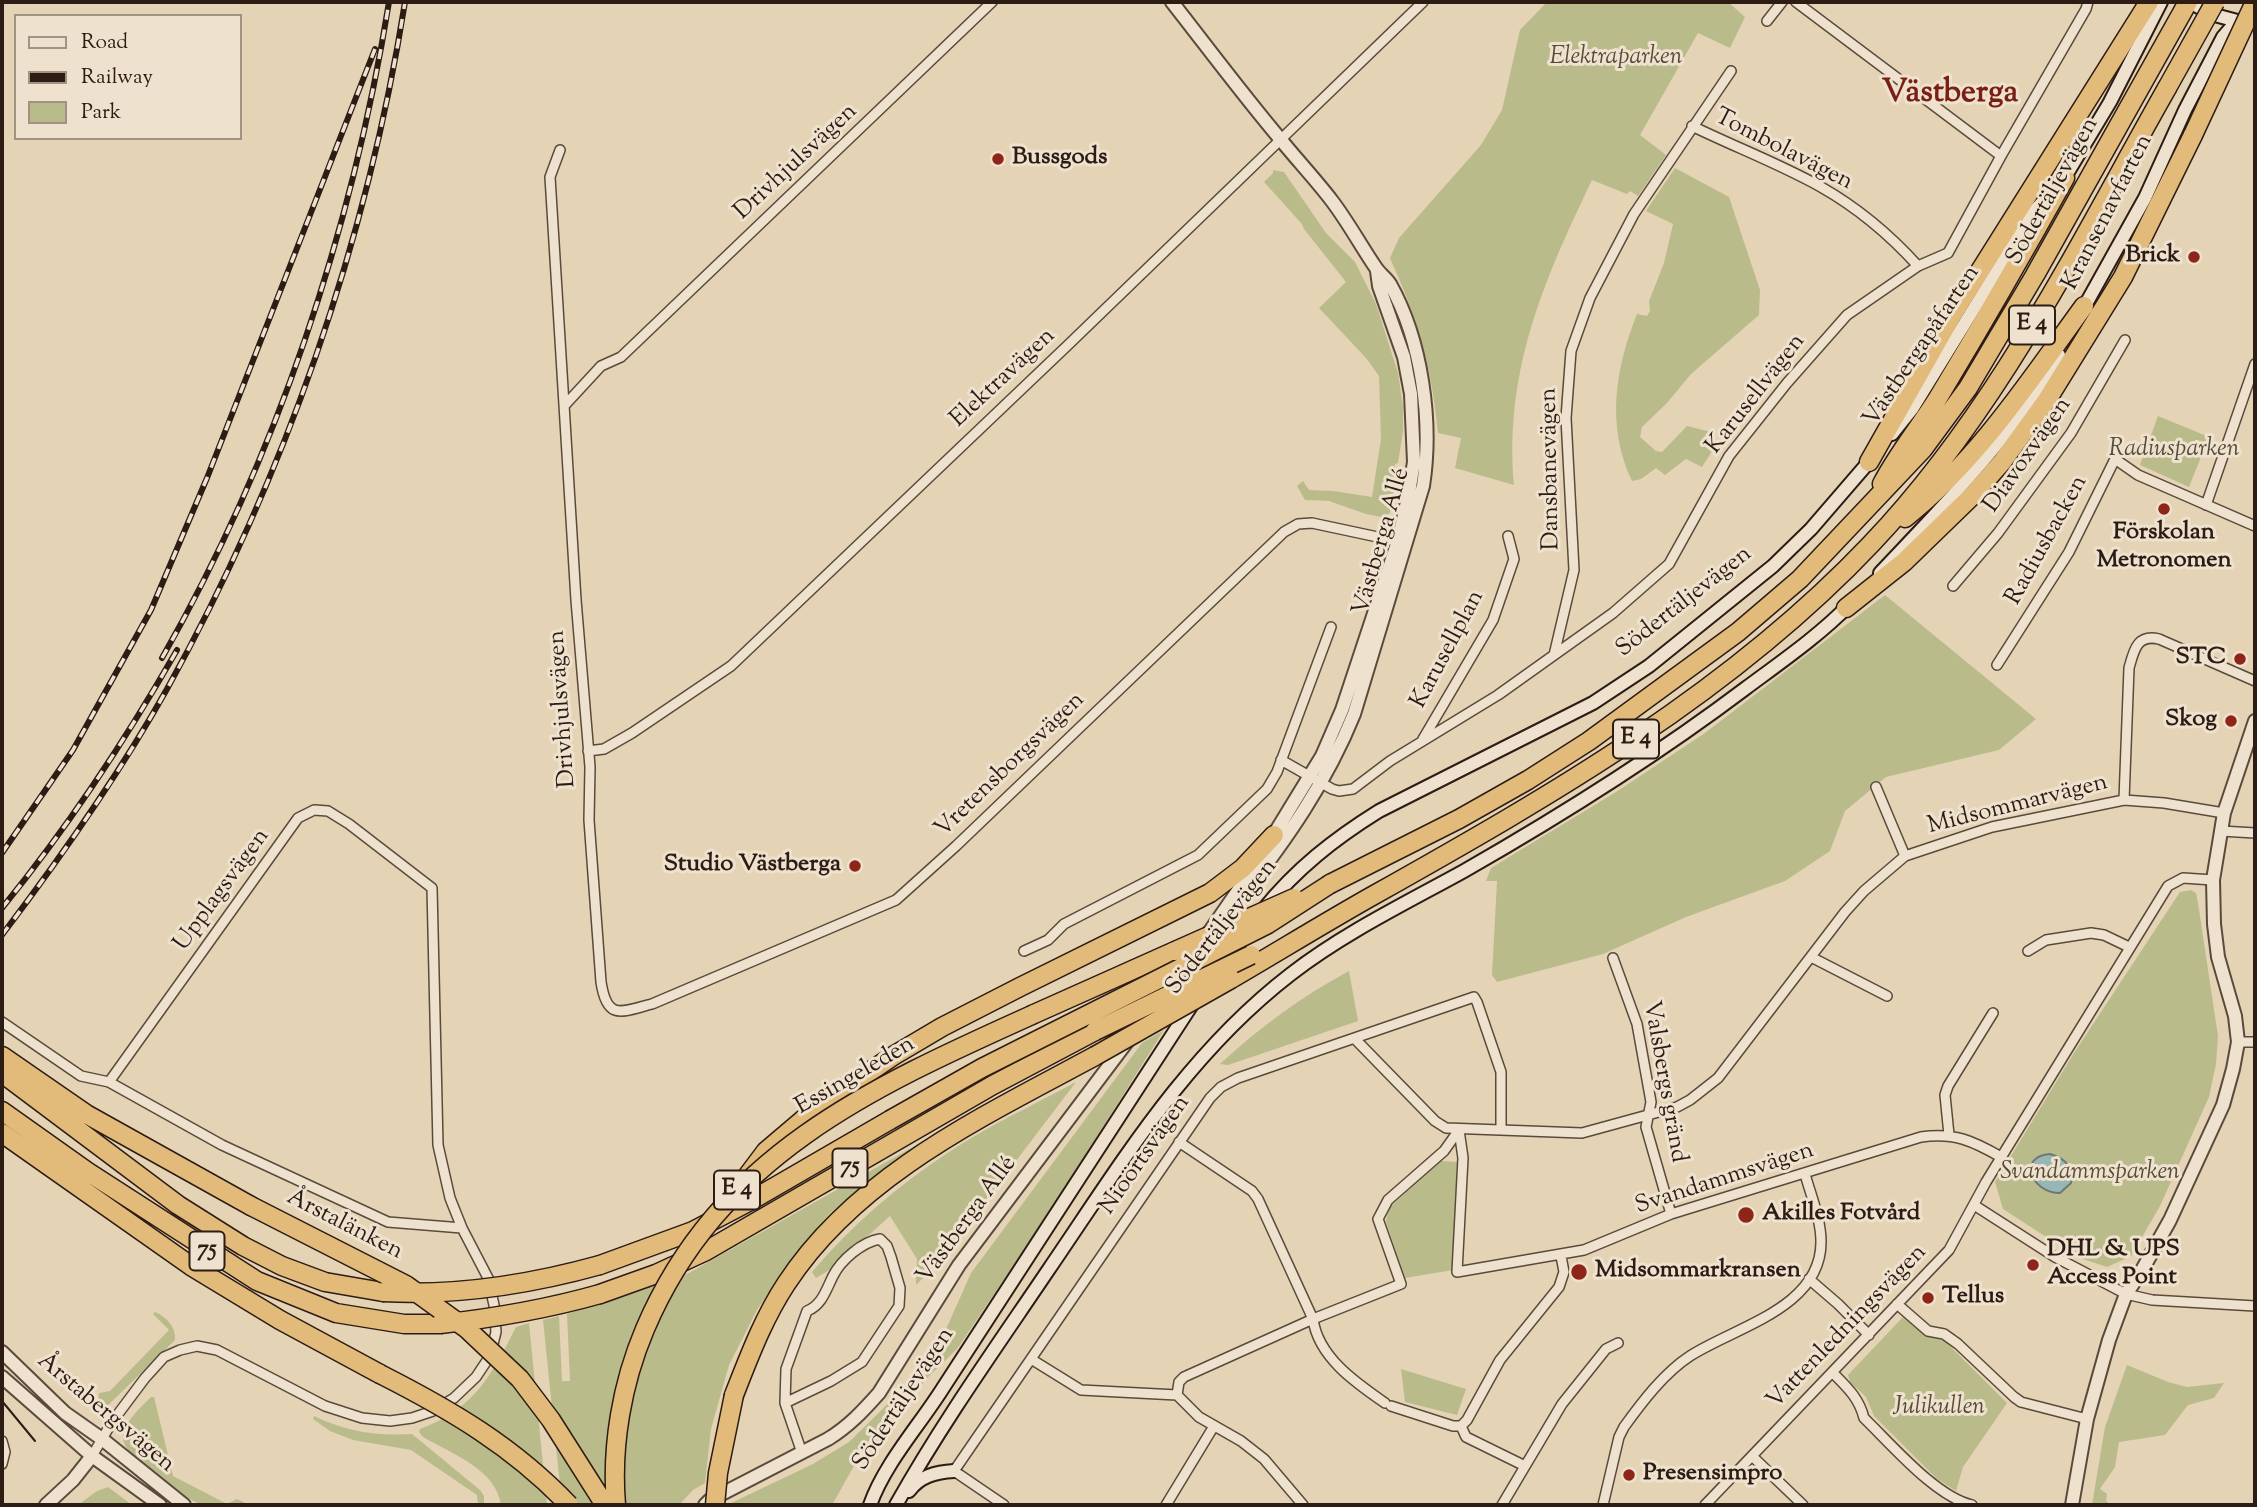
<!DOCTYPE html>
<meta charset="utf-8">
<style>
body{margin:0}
#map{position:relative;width:2257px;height:1507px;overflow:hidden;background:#e5d3b5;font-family:"Sorts Mill Goudy",serif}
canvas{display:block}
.frame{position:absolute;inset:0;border:4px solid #2c1c14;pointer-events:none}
.legend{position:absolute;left:14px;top:14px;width:228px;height:126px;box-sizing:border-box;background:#eee2cf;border:2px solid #a09384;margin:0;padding:9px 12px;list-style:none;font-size:21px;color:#2c1c14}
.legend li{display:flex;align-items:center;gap:14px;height:35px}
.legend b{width:35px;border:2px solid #a09384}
</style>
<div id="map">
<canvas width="2257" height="1507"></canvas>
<div class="frame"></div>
<ul class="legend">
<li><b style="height:9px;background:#eee2cf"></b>Road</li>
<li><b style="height:9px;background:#2c1c14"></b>Railway</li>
<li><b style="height:19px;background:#babb8a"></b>Park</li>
</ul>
</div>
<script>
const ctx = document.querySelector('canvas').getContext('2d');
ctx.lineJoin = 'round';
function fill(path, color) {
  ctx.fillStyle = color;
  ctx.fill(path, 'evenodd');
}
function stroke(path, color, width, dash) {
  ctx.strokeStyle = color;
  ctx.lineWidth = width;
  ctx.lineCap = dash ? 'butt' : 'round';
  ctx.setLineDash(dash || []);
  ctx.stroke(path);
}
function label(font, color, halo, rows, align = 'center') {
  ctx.font = font + ' "Sorts Mill Goudy",serif';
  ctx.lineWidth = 6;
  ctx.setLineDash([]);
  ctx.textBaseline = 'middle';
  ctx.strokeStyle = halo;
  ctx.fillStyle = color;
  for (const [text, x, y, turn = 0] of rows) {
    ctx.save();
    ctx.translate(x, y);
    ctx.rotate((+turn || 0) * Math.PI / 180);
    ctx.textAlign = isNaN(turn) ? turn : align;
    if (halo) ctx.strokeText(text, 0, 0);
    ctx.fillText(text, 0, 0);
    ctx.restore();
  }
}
const green = new Path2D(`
 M1547,2H1728L1745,17L1730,48L1698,33L1640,135L1666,155L1638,196L1630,191L1627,194L1592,180C1544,280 1504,371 1514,485L1455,468L1461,438L1438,433C1432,367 1417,318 1390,258L1399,238L1481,145L1502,110L1520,30Z
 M1675,168L1729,197L1760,290L1759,315L1691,374L1667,403L1642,427L1640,437L1656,451L1662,452L1687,426L1715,433L1714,448L1702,467L1686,459L1665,475L1656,468L1641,479L1632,481C1606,426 1615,369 1637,314L1647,316L1650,311L1649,301L1664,263L1673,224L1646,211Z
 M1273,170L1284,172L1326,233L1355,262L1376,304L1398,373L1403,407V431L1398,463L1395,464L1394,472L1397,475L1390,512L1386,518L1366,514L1329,501L1305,500L1297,486L1303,481L1309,490L1333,491L1372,497L1381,439L1379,376L1366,358L1319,308L1346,282L1304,229L1302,224L1264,182L1273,173Z
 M2158,416L2209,437L2189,487L2140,465Z
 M1885,595L2036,719L1999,750L1886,777L1845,811L1830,851L1785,881L1686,917L1603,954L1497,982L1492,975L1497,881H1486L1491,868L1616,792L1705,733Z
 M2191,890L2196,893L2198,903L2218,1036L2216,1064L2209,1097L2160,1206L2131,1256L2107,1267L2077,1257L2003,1209L1995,1182L2074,1053L2180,892Z
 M1349,971L1358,1021L1228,1065L1220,1064C1260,1027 1301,997 1349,971Z
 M1164,1030L1046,1217L957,1349L926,1379L881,1441H868L832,1505H727L813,1464L849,1442L906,1386L947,1327L971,1273L1142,1043Z
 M1076,1082L940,1261L916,1285L917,1259L890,1216L831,1269L816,1278L812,1272C852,1225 897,1186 949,1152C989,1125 1034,1105 1076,1082Z
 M952,1125L884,1170L829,1214L773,1286L757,1310L729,1365L711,1429L705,1483L693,1490L679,1505H562L543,1320L559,1316L562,1381H570L567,1314L689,1273Z
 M1441,1161L1457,1162L1453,1270L1405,1278L1386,1222L1389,1208Z
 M155,1312C167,1317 176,1327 175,1340L101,1412L98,1401L99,1393L110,1391L169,1330L153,1314Z
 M1903,1317L1926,1335L1945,1341L2007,1403L1963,1467L1956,1491L1937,1479L1874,1416L1866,1397L1850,1382L1848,1375Z
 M529,1323L547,1505H501C496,1469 452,1454 423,1437L419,1432L420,1429C474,1409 491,1376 516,1327Z
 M2127,1365L2168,1382L2187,1387L2224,1383L2214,1398L2188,1405L2165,1435L2119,1442L2115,1467L2100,1489L2107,1494L2106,1501L2112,1505H2092L2105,1427Z
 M1401,1369L1466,1389L1457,1415L1405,1402Z
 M151,1397H154L155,1401L173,1476L227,1504L237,1499L249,1505C235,1505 217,1507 204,1505C186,1501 121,1456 123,1437C124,1422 141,1407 151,1397Z
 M314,1416C347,1432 376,1436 412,1434L480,1490L484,1496V1505H478L477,1495L411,1450L353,1440L330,1431L313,1419Z
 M108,1487L132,1505H78L97,1491Z`);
const water = new Path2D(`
 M2050,1154C2064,1158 2075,1167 2071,1183L2060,1193C2031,1193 2017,1156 2050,1154Z`);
const minor = new Path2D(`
 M1796,2L2001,156
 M1767,21L1782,2
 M1692,126C1735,147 1780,164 1821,187C1858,208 1890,235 1918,266
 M560,150L550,177L576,600L590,767L589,820L601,982C607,1021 621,1012 652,1004L896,900L956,846L1284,532L1298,524L1312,523L1401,542
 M565,405L601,366L621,357L992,2
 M2206,505L2255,364
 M1953,586L1998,533L2071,433L2125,340
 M1554,655L1574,570L1566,418L1571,351L1590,298L1634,214L1731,71
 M1997,665L2069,552L2115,459L2138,475L2255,526
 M1423,739L1493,620L1514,559L1508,536
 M588,751L604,749L632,733L731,666L1068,345L1423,2
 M1281,760L1332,789L1339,791L1353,789L1390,761L1498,695L1613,613L1669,564L1729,456L1787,383L1847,315L1918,266L1948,253L2001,156L2086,9L2088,2
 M1876,787L1905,856
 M2124,800L2129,668C2134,650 2137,634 2159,639L2255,681
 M2221,831L2255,833
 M1024,951L1048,940L1064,924L1198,855L1267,789L1277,772L1331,627
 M2028,951L2046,940L2091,933L2104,935L2129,947
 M1811,957L1887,996
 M1613,958L1637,1024L1651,1102L1646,1127L1671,1214
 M2,1022L81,1076L109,1082L222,1145L388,1222L462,1228
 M1355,1039L1435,1121L1446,1128L1582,1133L1677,1107L1690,1100L1718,1078L1845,912L1864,891L1905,856L1992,827L2124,800L2164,803L2224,813
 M2238,1042H2255
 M1459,1130L1463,1158L1457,1272L1584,1250L1671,1214L1921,1137C1954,1132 1973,1141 2001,1157
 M1949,1135L1945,1095L1948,1086L1993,1013
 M1179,1142L1252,1191L1258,1199L1313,1319C1318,1357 1356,1383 1385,1403
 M1974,1205L2055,1257L2126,1294L2152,1300L2255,1306
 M1809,1279L1838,1304L1869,1335
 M1897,1304L1928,1331L1944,1334L1958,1344L2014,1397L2021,1402L2087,1419
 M1031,1359L1081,1390L1177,1395L1179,1382L1184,1377L1313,1319L1401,1284L1378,1219L1388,1200L1444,1151L1459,1130
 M1833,1373C1847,1387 1859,1398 1864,1418C1892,1445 1936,1497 1972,1505
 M1177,1395L1199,1417L1241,1441L1264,1459L1303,1505
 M785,1403L831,1381L862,1362L899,1306L900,1288L891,1257L887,1246L880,1239C862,1242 841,1260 833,1276C826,1290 822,1305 807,1311L786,1369L785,1403L802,1453
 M1391,1406L1453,1426H1461
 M1461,1426L1467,1420L1500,1360L1559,1287L1564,1272L1561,1256
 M1461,1426L1466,1437L1525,1466
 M2,1441L5,1452L2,1464
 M92,1456L112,1422L145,1378L164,1357L180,1350L197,1346L217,1350L325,1406L362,1418L390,1421L412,1418L433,1411L454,1398L476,1377L490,1356L496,1332L494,1305L488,1278L462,1228L450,1198L438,1145L432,888L349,824L328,811L314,810L298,818L109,1082
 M1752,1456L1803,1505
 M1004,1505L954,1471L1210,1098L1221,1087L1238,1078L1474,997L1477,1002L1501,1072V1130
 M1166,1505L1214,1426
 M1502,1505L1562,1404L1606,1349L1618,1343
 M1603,1505L1619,1437L1624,1427C1642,1402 1664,1373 1690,1356C1735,1327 1821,1308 1821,1242C1821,1219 1811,1196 1805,1174
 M1705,1505L1949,1250L1986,1182L2168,886L2183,878L2213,880`);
const tertiary = new Path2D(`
 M1172,2C1208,48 1243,95 1281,140C1298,161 1316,180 1332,201C1348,222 1361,246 1376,268C1380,274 1386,278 1390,284C1422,341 1433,422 1423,486L1354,714C1327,781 1287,839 1242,896
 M1270,841L1322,756L1342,710L1398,541L1409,493L1414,462L1411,394L1404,357L1379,286L1377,271
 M1208,934L1257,863
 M2,1352L65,1413L102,1439L184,1505
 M2,1377L92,1456L160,1505
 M46,1505L73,1480L92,1456
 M705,1505L710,1500L828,1439C848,1427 863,1411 879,1393L959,1265L1157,1002
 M2072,1505L2087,1419L2109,1340L2126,1294L2141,1272L2170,1220L2223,1105L2233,1069L2238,1042L2235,1016L2218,957L2214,924L2213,880L2224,813L2255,721`);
const secondary = new Path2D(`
 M2190,2L2211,14L2241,22
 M2062,182L2110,102L2161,2
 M2082,311L2145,198L2185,110L2223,37L2236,22
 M1892,434L1912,409L2034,211L2049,195
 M1880,573C1931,519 1983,466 2027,405C2038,389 2048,371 2059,355
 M1263,910C1296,869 1334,839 1379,811L1593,703L1649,666L1773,566L1811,529L1874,456
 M909,1491C920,1476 936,1472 954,1471
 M870,1505C885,1463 919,1426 943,1388C1026,1258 1112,1130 1195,1000
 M896,1505C942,1423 997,1346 1049,1269C1122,1162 1187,1054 1291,974C1344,933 1406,903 1464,871C1562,815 1656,756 1746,688C1781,662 1820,635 1850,604`);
const motorway = new Path2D(`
 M1869,462L1951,317L2149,2
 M1882,484C1898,453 1920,427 1938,398C1982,325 2024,252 2065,178
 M1905,518C1978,460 2030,380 2084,306
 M1846,608L1904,562L1971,497L2002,462L2047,400L2123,277L2193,135
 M1330,884L1459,819L1528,780L1589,741L1738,632L1800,579L1923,449L1968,388L2035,275L2188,2
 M1231,979C1279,951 1326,922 1374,895C1552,795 1730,693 1871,544C1997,412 2078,245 2167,88
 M1034,1014L1175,951
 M2,1056L86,1114L251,1206
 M2,1073L178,1205L243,1246L282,1266L325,1282L383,1292
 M2,1111L88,1172L257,1281L336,1313L404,1324H440
 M2,1133L191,1266L280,1320L380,1374
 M745,1179L766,1151L819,1106L893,1056L942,1027L1020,987L1210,893L1243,868L1274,835
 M600,1265L693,1231L752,1200L890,1120
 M600,1294L656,1274L706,1251L993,1085L1095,1031
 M734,1395C749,1357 763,1319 786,1284C857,1175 984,1116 1095,1056`);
const tram = new Path2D(`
 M2,1401L35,1441`);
const rail = new Path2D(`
 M162,658C277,456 352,231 389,2
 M2,853L73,750L151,610L207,478L375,49
 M2,908C68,827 125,741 177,650
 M2,935C61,857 119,775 167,689C285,476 367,242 405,2`);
const motorwayBridge = new Path2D(`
 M2167,88L2215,2
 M2193,135L2255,2
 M1175,951L1294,898
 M1095,1031L1251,955
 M1095,1056L1231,979
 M890,1120L982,1068L1268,924L1330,884
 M251,1206L406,1285L467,1329L520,1379L551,1420L605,1505
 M383,1292C458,1296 528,1285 600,1265
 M440,1324C495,1318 547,1309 600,1294
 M380,1374C451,1410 514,1447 569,1505
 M616,1505C611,1446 622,1383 645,1329C719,1155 872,1087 1034,1014
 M715,1505L718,1473L734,1395`);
const markers = [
 [998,159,7,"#8f2418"],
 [2194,257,7,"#8f2418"],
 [2164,509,7,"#8f2418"],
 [2240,659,7,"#8f2418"],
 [2231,721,7,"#8f2418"],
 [855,866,7,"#8f2418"],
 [1746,1215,9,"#8f2418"],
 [2033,1265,7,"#8f2418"],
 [1579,1272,9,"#8f2418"],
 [1928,1298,7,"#8f2418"],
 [1629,1475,7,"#8f2418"]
];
const shields = [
 [2032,325,46],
 [1636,739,46],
 [850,1168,35],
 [737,1190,46],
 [207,1251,35]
];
const shieldNames = [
 ["E 4",2032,325],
 ["E 4",1636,739],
 ["75",850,1168],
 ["E 4",737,1190],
 ["75",207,1251]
];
const parkNames = [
 ["Elektraparken",1616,59],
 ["Radiusparken",2174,451],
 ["Svandammsparken",2090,1174],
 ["Julikullen",1939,1409]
];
const streetNames = [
 ["Tombolavägen",1783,151,27],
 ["Drivhjulsvägen",797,163,-43],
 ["Södertäljevägen",2054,192,-61],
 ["Kransenavfarten",2109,213,-63],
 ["Västbergapåfarten",1923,347,-56],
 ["Elektravägen",1004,379,-43],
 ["Karusellvägen",1757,395,-52],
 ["Diavoxvägen",2029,456,-55],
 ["Dansbanevägen",1552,469,-91],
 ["Radiusbacken",2048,541,-61],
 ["Västberga Allé",1383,542,-74],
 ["Södertäljevägen",1685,603,-38],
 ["Karusellplan",1449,650,-62],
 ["Drivhjulsvägen",564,709,-94],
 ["Vretensborgsvägen",1011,766,-44],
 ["Midsommarvägen",2018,806,-14],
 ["Upplagsvägen",223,891,-54],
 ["Södertäljevägen",1223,928,-52],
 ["Essingeleden",856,1077,-30],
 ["Valsbergs gränd",1663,1082,80],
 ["Nioörtsvägen",1146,1156,-55],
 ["Svandammsvägen",1725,1180,-18],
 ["Västberga Allé",968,1221,-54],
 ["Årstalänken",344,1226,27],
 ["Vattenledningsvägen",1848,1328,-46],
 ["Södertäljevägen",905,1400,-57],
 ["Årstabergsvägen",105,1414,40]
];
const poiNames = [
 ["Bussgods",1012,159],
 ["Brick",2180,257,"right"],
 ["Förskolan",2164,534,"center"],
 ["Metronomen",2164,562,"center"],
 ["STC",2226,659,"right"],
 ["Skog",2217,721,"right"],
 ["Studio Västberga",841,866,"right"],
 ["Akilles Fotvård",1762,1215],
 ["DHL & UPS",2047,1251],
 ["Access Point",2047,1279],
 ["Midsommarkransen",1595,1272],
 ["Tellus",1942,1298],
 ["Presensimpro",1643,1475]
];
const districtNames = [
 ["Västberga",1950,96]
];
fill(green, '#babb8a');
fill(water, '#99b6b7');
stroke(water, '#6d7876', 2);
stroke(minor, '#5a4a3c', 12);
stroke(tertiary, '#5a4a3c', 16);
stroke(secondary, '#2c1c14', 16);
stroke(motorway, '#2c1c14', 21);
stroke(minor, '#eee2cf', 9);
stroke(tertiary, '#eee2cf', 12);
stroke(secondary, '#eee2cf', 12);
stroke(motorway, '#e2ba7a', 18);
stroke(tram, '#2c1c14', 2);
stroke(rail, '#2c1c14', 6);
stroke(rail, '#eee2cf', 3.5, [10]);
stroke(motorwayBridge, '#2c1c14', 21, []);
stroke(motorwayBridge, '#e2ba7a', 18);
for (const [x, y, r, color] of markers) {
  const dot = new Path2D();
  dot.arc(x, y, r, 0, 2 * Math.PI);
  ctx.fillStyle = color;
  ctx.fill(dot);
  stroke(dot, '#eee2cf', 2.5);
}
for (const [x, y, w] of shields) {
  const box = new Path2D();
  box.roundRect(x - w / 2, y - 19.5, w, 39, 5);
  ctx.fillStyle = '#eee2cf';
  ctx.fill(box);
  stroke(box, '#2c1c14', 2);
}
label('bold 23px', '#2c1c14', null, shieldNames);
label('italic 24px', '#574c37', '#eee2cf', parkNames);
label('24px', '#2c1c14', '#eee2cf', streetNames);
label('bold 24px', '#2c1c14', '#eee2cf', poiNames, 'left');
label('bold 32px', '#7a1f14', '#eee2cf', districtNames);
</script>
